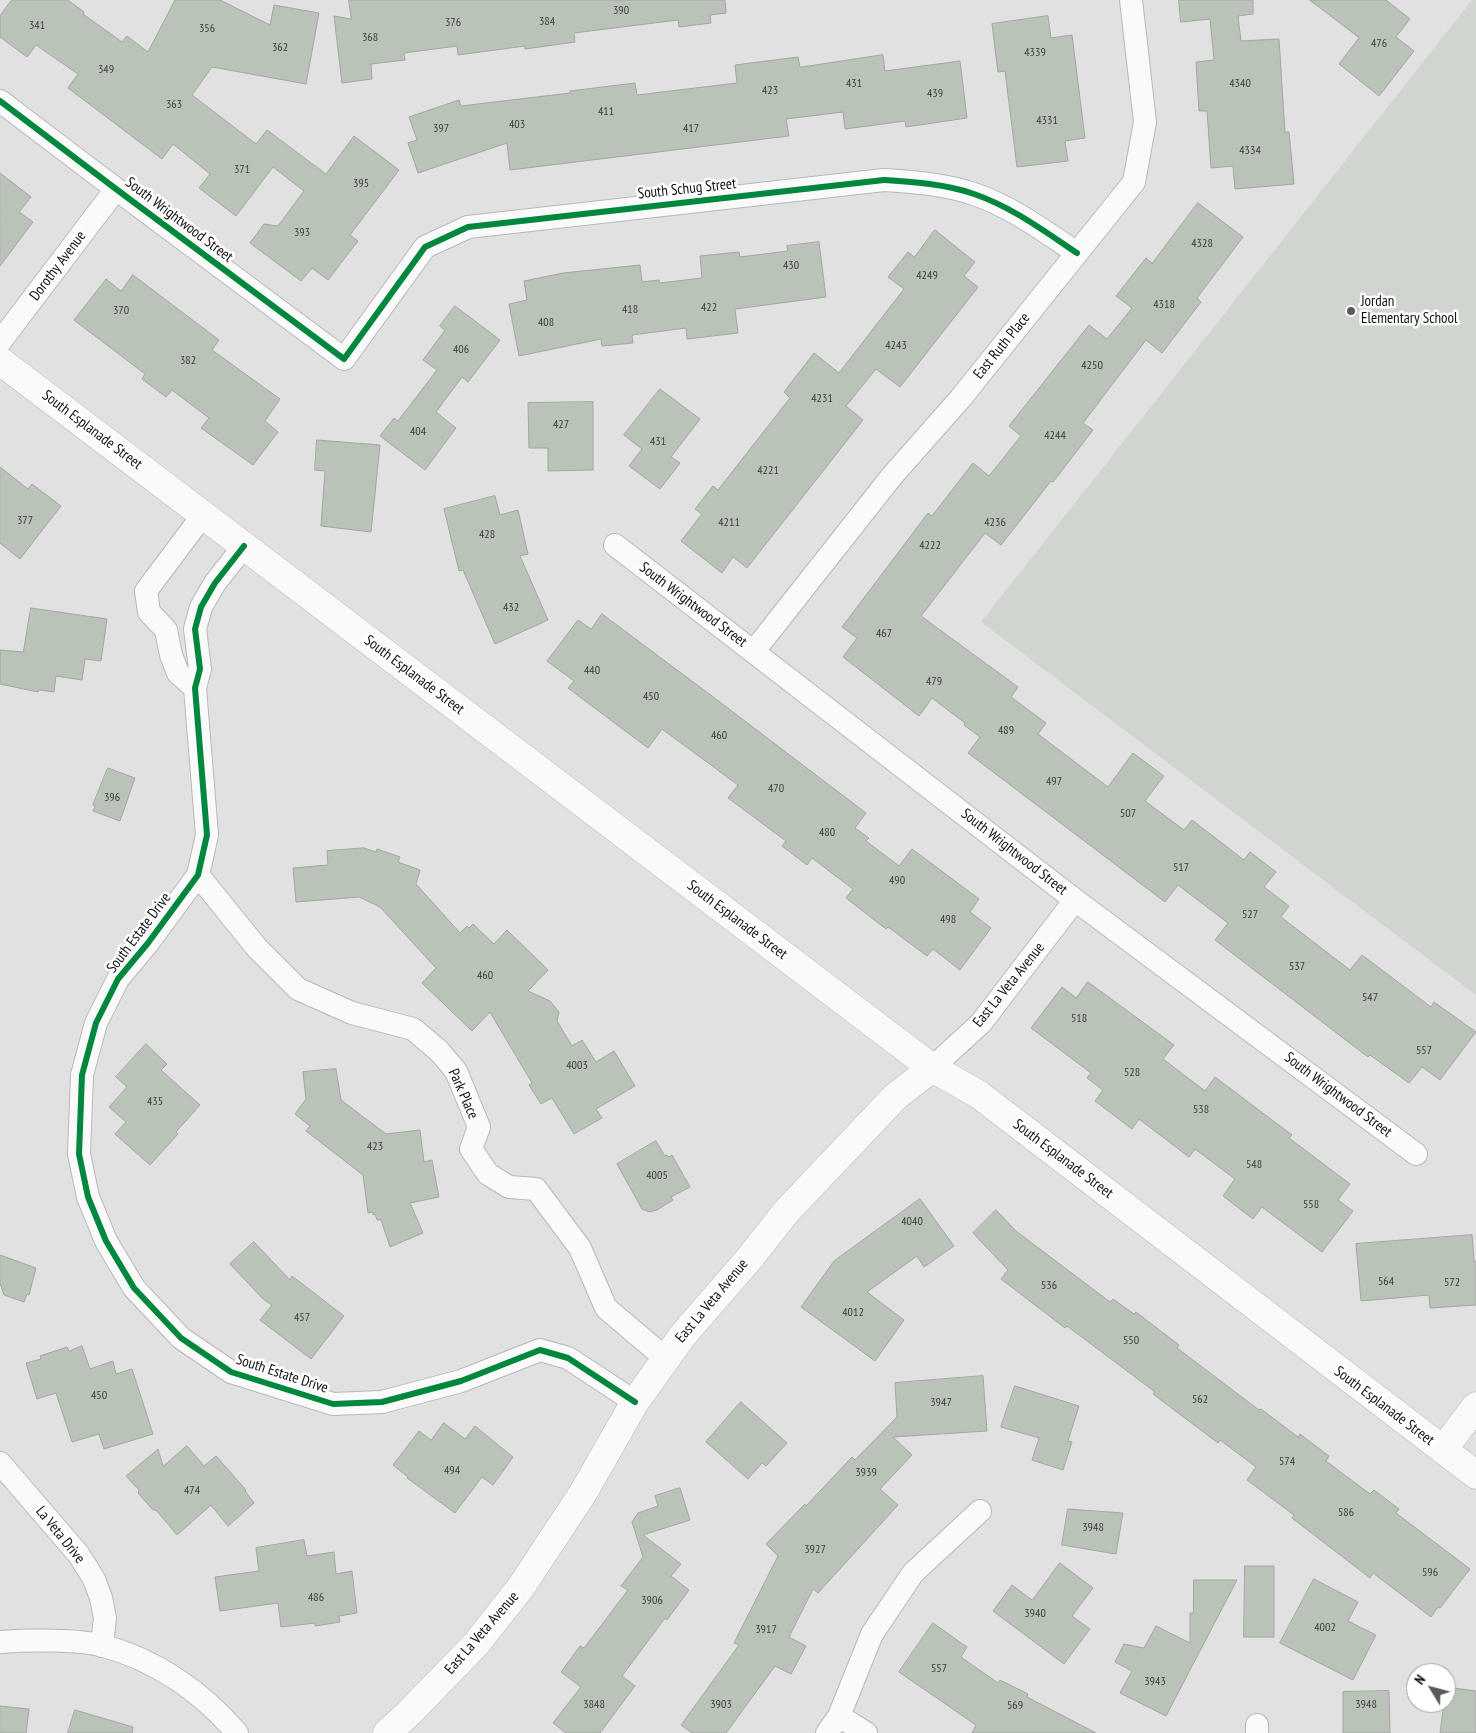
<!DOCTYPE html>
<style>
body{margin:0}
#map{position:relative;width:1476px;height:1733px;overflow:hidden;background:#e0e1e0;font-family:"PT Sans Narrow",sans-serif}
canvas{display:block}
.north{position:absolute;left:1406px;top:1663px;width:50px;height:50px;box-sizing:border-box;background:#fff;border:1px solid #9fa09f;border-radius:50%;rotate:307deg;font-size:14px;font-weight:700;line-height:20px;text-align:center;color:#101110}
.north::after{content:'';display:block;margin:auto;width:18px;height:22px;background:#595a59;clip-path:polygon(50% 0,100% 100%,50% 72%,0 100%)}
</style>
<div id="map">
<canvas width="1476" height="1733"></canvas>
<div class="north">N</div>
</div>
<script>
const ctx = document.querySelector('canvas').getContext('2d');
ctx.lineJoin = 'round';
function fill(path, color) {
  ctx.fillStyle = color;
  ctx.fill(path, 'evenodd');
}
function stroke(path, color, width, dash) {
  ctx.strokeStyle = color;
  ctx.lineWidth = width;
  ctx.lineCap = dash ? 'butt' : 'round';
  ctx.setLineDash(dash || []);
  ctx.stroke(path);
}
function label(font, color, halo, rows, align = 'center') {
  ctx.font = font + ' "PT Sans Narrow",sans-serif';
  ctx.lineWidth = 5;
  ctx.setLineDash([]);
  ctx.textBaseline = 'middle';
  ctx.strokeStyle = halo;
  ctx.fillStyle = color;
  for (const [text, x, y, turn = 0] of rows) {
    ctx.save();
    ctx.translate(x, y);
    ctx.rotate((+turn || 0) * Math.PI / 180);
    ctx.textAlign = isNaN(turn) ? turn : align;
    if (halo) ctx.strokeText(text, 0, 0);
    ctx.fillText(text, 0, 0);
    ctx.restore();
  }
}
const built = new Path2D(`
 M1472,0H1476V995L981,622Z`);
const building = new Path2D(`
 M12,0H68L84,12L83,14L122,42L127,36L148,52L175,0H220L270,25L274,5L319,13L306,84L212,67L192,95L256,144L267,130L326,174L354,136L399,170L350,235L358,241L328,280L312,268L301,281L250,243L264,224L278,226L304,191L273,167L236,216L199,188L210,174L173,144L162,159L68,88L78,74L36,45L27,57L0,37V16Z
 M349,0H725L726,13L710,15L711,23L679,27L678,20L574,33L575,42L525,49V46L458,55L457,46L404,53L405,60L371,64L372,79L342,83L334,16L351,19Z
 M1179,0H1253V14L1238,16L1241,41L1279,39L1285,132H1289L1294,184L1235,189L1233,166L1211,168L1207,111H1199L1196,62L1214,60L1210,19L1181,22Z
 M1310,0H1386L1410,19L1396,37L1414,51L1379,96L1339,64L1359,38Z
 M1048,16L1051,38L1072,35L1085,138L1065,141L1068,161L1017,167L1005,71L998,72L992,24Z
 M883,55L885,71L960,61L967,118L906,127L905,121L845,129L843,112L786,119L789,136L510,170L507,143L418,173L408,143L417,140L409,117L459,100L461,106L570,93V91L635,83L637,95L737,83L735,65L798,57L800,67Z
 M0,173L31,197L19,212L33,222L0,266Z
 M1198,203L1243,237L1197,298L1201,302L1162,353L1146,340L1083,423L1093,430L1053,482L1051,481L1001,545L985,533L921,616L1018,687L1011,697L1046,723L1038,734L1108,787L1133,753L1164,776L1145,801L1184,830L1192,820L1244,860L1250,852L1276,872L1264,887L1289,906L1281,917L1350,970L1362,955L1431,1007L1434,1002L1476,1032L1440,1080L1422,1067L1409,1083L1370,1055L1368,1057L1215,940L1228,923L1178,885L1165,902L968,753L980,737L964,725L965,723L932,698L919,716L843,657L857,638L842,627L928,513L932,516L973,463L989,476L1021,436L1009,426L1089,325L1107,339L1132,308L1116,296L1146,258L1152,263Z
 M935,230L975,262L964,276L978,287L900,387L876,369L846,406L863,420L747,568L733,557L722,573L681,541L702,514L695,509L713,486L718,490L790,398L784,392L814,353L839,373L904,289L888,277L908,252L914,257Z
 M819,242L826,297L735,309L738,333L687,339L686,328L632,335L633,343L602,346L601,339L519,356L509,304L527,300L524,281L563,273L640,265L642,282L659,280L660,283L702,278L700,256L739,252L740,257L788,251L787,246Z
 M133,275L219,340L212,350L280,399L265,421L278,432L253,465L201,428L209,418L172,390L166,397L142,379L145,374L74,320L106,279L121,291Z
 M455,306L500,340L468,382L462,377L436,412L456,428L425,470L380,436L394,418L398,421L437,370L423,360L445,330L440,326Z
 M660,389L700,419L671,457L680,463L660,489L629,466L642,449L624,435Z
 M593,402V470L548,471V448H529L528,403Z
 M317,440L380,445L371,532L321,526L325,471L315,470Z
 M0,467L28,489L32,484L61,506L20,559L0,543Z
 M495,496L500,515L518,510L528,554L520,556L548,620L495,644L463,570L459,571L444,509Z
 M31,608L107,619L101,661L85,659L82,680L56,676L54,692L39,690L38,692L0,684V650L23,652Z
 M602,614L708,693L866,813L855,828L869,838L866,841L899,866L912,849L979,899L970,912L991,928L960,970L933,949L927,956L888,927L886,929L846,898L853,889L812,858L807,865L782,846L786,841L728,798L738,785L662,729L648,748L568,688L574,681L547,661L578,620L591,629Z
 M108,768L135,778L120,821L93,811L95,806L93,805Z
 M364,848L376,852L377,849L400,857L398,862L420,870L416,884L460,933L467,926L469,928L473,924L494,944L507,930L548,970L528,991L550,1001L559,1012L557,1021L572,1046L582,1040L596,1062L614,1051L635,1086L596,1109L602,1118L574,1134L552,1098L541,1104L529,1085L532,1083L490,1012L472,1031L422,983L436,968L380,907L359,897L296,902L293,868L328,865L327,851Z
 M1088,982L1174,1045L1163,1059L1205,1091L1215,1077L1292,1135L1289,1138L1350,1184L1338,1200L1353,1211L1322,1252L1262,1207L1253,1219L1223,1196L1235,1179L1195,1149L1189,1157L1139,1119L1132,1129L1095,1101L1103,1090L1087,1078L1091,1073L1031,1028L1062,987L1076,998Z
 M146,1044L167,1064L161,1070L200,1105L176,1132L178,1134L150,1165L115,1134L126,1122L109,1107L127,1087L116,1077Z
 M336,1069L341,1100L386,1134L420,1130L424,1162L432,1160L439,1197L410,1203L423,1233L390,1247L381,1220H377L375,1214L373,1215V1212L368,1213L363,1175L306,1131L310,1126L295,1114L306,1099L303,1072Z
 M656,1141L665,1156L667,1155L669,1157L672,1155L690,1187L671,1197L673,1200L657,1210L650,1212L642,1209L617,1164Z
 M920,1199L954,1246L924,1267L917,1256L867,1292L904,1320L875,1361L801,1307L834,1261Z
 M996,1210L1016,1231L1110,1302L1113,1299L1134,1314L1136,1312L1179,1345L1177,1348L1259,1410L1261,1409L1298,1437L1300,1434L1329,1456L1326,1461L1370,1494L1374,1490L1399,1509L1396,1513L1470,1569L1440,1608L1438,1607L1431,1617L1373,1573L1370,1578L1292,1518L1294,1515L1247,1480L1256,1467L1220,1440L1218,1443L1153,1394L1155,1392L1067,1326L1065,1328L1001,1279L1008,1270L973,1233Z
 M1472,1235L1474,1261H1476V1305L1430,1308L1429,1295L1361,1301L1356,1244Z
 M254,1242L290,1280L292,1276L344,1316L311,1359L260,1320L272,1305L263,1299L230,1264Z
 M0,1255L36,1268L29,1295L27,1294L24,1302L4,1295L0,1283Z
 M82,1346L90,1369L113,1361L116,1374L132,1369L153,1434L104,1449L99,1434L72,1442L56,1393L37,1399L26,1363L41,1359L40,1356L67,1347L69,1351Z
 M983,1376L987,1431L893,1437L912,1455L880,1489L898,1505L818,1593L813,1589L789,1637L806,1646L791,1674L775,1666L726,1733H692L681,1725L739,1645L734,1643L778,1556L766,1544L805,1504L806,1506L852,1457L855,1460L897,1417L895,1383Z
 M1015,1386L1079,1406L1068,1441L1072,1442L1063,1470L1032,1460L1039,1438L1001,1427Z
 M741,1402L787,1443L766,1466L762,1463L748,1479L706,1442Z
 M444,1423L465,1439L475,1426L513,1457L493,1485L482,1477L455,1513L407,1478L408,1477L393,1465L419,1431L431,1440Z
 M187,1446L204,1466L216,1456L246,1490L245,1491L254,1503L228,1526L211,1505L177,1535L156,1510H153L138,1493L139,1490L126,1476L158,1449L163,1466Z
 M680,1488L690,1520L643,1535L681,1564L671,1576L689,1590L667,1620L665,1618L622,1676L635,1686L600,1733H566L553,1723L581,1687L561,1672L580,1646L584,1648L628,1590L621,1586L643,1557L632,1522L638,1513L658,1506L655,1496Z
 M1068,1509L1123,1513L1116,1554L1062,1545Z
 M304,1540L307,1556L334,1552L336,1574L352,1571L357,1613L339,1616L340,1622L315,1626V1623L281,1627L278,1603L220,1611L215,1577L259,1571L256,1548Z
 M1060,1563L1093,1588L1072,1616L1090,1629L1064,1664L993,1611L1012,1585L1032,1600Z
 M1245,1566H1274V1637H1244Z
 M1314,1579L1358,1602L1348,1621L1376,1635L1353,1680L1280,1643Z
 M1194,1580H1237L1166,1716L1120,1693L1132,1671L1115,1662L1124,1644L1144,1648L1156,1626L1190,1643V1613H1193Z
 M933,1623L967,1647L961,1657L998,1683L1000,1680L1028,1694L1027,1697L1096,1733H972L976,1725L899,1672Z
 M1446,1687L1476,1691V1733H1440L1444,1703H1446Z
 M1389,1691L1390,1733H1343V1692Z
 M0,1706L29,1709L26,1733H0Z
 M75,1710L133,1727L132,1733H68Z`);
const street = new Path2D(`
 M0,101L116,189L344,359L425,247L468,227L884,180C914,182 945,184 974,194C1012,207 1044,231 1077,253
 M0,342L116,189
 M615,545L1075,900L1416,1154
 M244,546L215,583L201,607L195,629L200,669L195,688L207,835L198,875L148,943L118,979L96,1023L82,1075L79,1154L88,1197L106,1241L134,1288L181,1338L231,1372L333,1404L382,1402L461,1381L540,1350L568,1358L635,1402
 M754,651L892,476L960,399L1134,182L1145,122L1131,0
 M195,688L178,673L171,655L166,630L149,612L146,591L203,515
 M198,875L257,948L298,989L352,1013L413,1029L439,1051L456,1071L479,1127L471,1149L488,1174L509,1187L536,1189L580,1248L606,1308L665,1358
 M932,1068L981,1023L1075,900
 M0,1463L79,1555L94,1579L101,1598L105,1618L102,1646
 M0,1642C28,1640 77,1639 104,1646C156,1660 202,1692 237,1733
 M839,1716L866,1733
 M1257,1725V1733
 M827,1733L839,1716L872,1634L913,1573L980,1511`);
const secondary = new Path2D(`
 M0,361L932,1068L978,1094L1476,1475
 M1443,1450L1476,1406
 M387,1733L409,1713L476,1644L521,1587L583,1493L635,1402L683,1335L749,1259L786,1212L895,1097L932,1068`);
const cycleway = new Path2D(`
 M0,101L116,189L344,359L425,247L468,227L884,180C914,182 945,184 974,194C1012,207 1044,231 1077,253
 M244,546L215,583L201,607L195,629L200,669L195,688L207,835L198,875L148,943L118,979L96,1023L82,1075L79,1154L88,1197L106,1241L134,1288L181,1338L231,1372L333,1404L382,1402L461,1381L540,1350L568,1358L635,1402`);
const markers = [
 [1351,311,5,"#595a59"]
];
const numberNames = [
 ["390",621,11],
 ["384",547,22],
 ["376",453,23],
 ["341",37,26],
 ["356",207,29],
 ["368",370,38],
 ["476",1379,44],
 ["362",280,48],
 ["4339",1035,53],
 ["349",106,70],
 ["431",854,84],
 ["4340",1240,84],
 ["423",770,91],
 ["439",935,94],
 ["363",174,105],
 ["411",606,112],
 ["4331",1047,121],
 ["403",517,125],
 ["397",441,129],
 ["417",691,129],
 ["4334",1250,151],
 ["371",242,170],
 ["395",361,184],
 ["393",302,233],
 ["4328",1202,244],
 ["430",791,266],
 ["4249",927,276],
 ["4318",1164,305],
 ["422",709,308],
 ["418",630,310],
 ["370",121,311],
 ["408",546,323],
 ["4243",896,346],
 ["406",461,350],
 ["382",188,361],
 ["4250",1092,366],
 ["4231",822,399],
 ["427",561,425],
 ["404",418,432],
 ["4244",1055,436],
 ["431",658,442],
 ["4221",768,471],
 ["377",25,521],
 ["4211",729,523],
 ["4236",995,523],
 ["428",487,535],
 ["4222",930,546],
 ["432",511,608],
 ["467",884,634],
 ["440",592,671],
 ["479",934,682],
 ["450",651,697],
 ["489",1006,731],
 ["460",719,736],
 ["497",1054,782],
 ["470",776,789],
 ["396",112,798],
 ["507",1128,814],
 ["480",827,833],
 ["517",1181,868],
 ["490",897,881],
 ["527",1250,915],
 ["498",948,920],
 ["537",1297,967],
 ["460",485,976],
 ["547",1370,998],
 ["518",1079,1019],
 ["557",1424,1051],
 ["4003",577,1066],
 ["528",1132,1073],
 ["435",155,1102],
 ["538",1201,1110],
 ["423",375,1147],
 ["548",1254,1165],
 ["4005",657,1176],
 ["558",1311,1205],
 ["4040",912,1222],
 ["564",1386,1282],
 ["572",1452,1283],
 ["536",1049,1286],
 ["4012",853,1313],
 ["457",302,1318],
 ["550",1131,1341],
 ["450",99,1396],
 ["562",1200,1400],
 ["3947",941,1403],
 ["574",1287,1462],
 ["494",452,1471],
 ["3939",866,1473],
 ["474",192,1491],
 ["586",1346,1513],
 ["3948",1093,1528],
 ["3927",815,1550],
 ["596",1430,1573],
 ["486",316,1598],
 ["3906",652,1601],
 ["3940",1035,1614],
 ["4002",1325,1628],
 ["3917",766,1630],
 ["557",939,1669],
 ["3943",1155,1682],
 ["3848",594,1705],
 ["3903",721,1705],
 ["3948",1366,1705],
 ["569",1015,1706]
];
const streetNames = [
 ["South Schug Street",687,189,-6],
 ["South Wrightwood Street",179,220,37],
 ["Dorothy Avenue",58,266,-53],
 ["East Ruth Place",1002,346,-51],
 ["South Esplanade Street",92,430,37],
 ["South Wrightwood Street",693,605,37],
 ["South Esplanade Street",414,675,37],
 ["South Wrightwood Street",1014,852,38],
 ["South Esplanade Street",737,920,37],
 ["South Estate Drive",139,933,-53],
 ["East La Veta Avenue",1009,985,-51],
 ["Park Place",463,1094,66],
 ["South Wrightwood Street",1338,1095,37],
 ["South Esplanade Street",1063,1159,37],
 ["East La Veta Avenue",712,1301,-50],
 ["South Estate Drive",282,1374,18],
 ["South Esplanade Street",1384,1406,37],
 ["La Veta Drive",60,1535,51],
 ["East La Veta Avenue",482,1633,-49]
];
const poiNames = [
 ["Jordan",1361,302],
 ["Elementary School",1361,319]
];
fill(built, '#d0d5cf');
fill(building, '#bac3b8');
stroke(building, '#a4a4a4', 1);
stroke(street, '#b7b8b7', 24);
stroke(secondary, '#b7b8b7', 29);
stroke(street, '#fafafa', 22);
stroke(secondary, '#fafafa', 28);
stroke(cycleway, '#00873e', 6);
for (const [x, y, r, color] of markers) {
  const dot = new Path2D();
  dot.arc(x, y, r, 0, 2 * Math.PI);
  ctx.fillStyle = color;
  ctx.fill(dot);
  stroke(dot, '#fff', 2);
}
label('12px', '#3a3e3a', null, numberNames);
label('15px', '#101110', '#fff', streetNames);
label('15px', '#101110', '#fff', poiNames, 'left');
</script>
